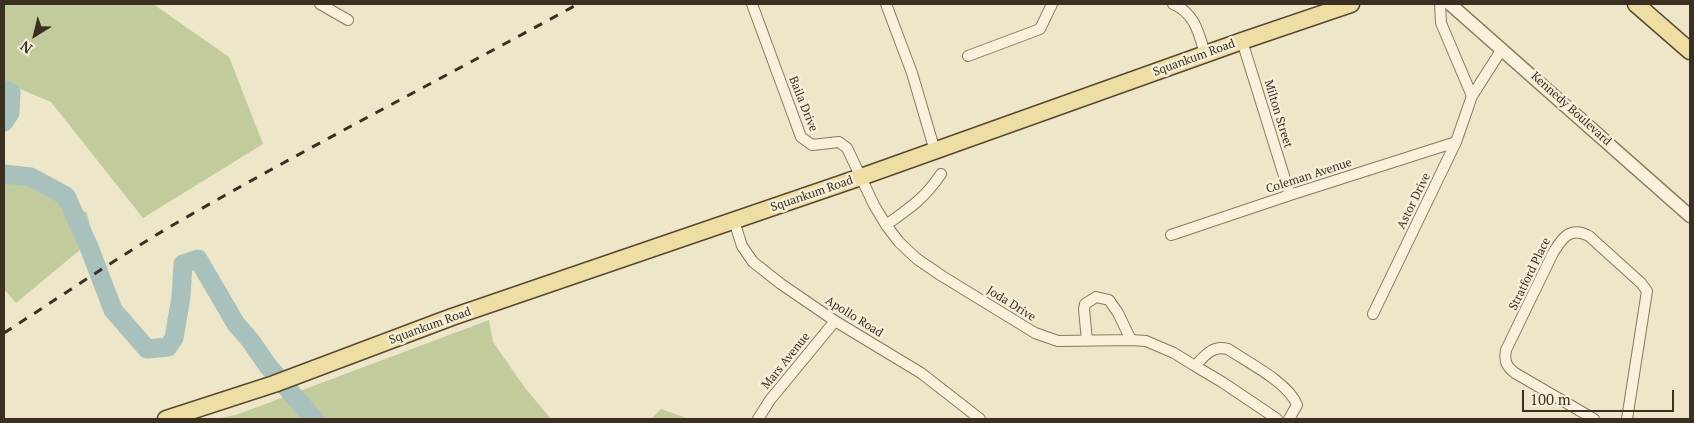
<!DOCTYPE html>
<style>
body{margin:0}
#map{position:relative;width:1694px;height:423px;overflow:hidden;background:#ede6c9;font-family:"PT Serif",serif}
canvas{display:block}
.frame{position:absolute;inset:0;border:5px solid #3a2f21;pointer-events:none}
.north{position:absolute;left:10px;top:10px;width:50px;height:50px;-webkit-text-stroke:4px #f5efd8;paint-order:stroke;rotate:216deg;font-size:14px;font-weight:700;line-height:20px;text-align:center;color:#3a2f21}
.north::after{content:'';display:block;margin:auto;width:18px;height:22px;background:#3a2f21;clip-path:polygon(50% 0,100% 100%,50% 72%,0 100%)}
.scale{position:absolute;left:1522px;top:390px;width:152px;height:22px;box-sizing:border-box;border:2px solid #3a2f21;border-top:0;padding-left:6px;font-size:15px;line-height:18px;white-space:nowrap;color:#3a2f21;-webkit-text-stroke:4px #f5efd8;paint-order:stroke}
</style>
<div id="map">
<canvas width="1694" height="423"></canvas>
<div class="frame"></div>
<div class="north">N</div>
<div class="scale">100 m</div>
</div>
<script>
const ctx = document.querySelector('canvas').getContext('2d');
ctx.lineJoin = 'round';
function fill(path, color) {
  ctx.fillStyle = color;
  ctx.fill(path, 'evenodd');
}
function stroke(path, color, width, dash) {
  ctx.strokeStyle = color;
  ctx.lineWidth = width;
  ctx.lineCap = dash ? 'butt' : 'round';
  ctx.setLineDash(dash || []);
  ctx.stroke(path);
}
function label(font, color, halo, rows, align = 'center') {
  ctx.font = font + ' "PT Serif",serif';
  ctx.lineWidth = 5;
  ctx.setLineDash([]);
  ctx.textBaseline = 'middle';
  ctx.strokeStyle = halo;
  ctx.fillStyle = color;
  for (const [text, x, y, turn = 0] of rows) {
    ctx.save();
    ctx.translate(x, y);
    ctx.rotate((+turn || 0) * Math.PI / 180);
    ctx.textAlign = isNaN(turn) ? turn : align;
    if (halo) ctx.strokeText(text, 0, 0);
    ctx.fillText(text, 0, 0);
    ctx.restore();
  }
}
const green = new Path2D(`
 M4,4H153L229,57L263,144L143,218L51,102L4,82Z
 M13,172L87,213L93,239L16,303L4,289V175Z
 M489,320L493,342L525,388L551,419H215L236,415Z
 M661,409L689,419H651Z`);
const river = new Path2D(`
 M4,90L11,93L10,113L4,122
 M4,174L31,177L66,196L89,247L113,310L147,349L168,347L174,338L181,297L183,264L198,259L236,324L250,340L268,366L314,419`);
const minor = new Path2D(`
 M320,4L348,20
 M752,4L801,137L812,145L839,142L847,148L874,205L886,225L899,242L917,259L942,276L1035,333L1058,341L1131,340L1146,341L1174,353L1195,366
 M886,4L912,73L935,151
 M1173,4C1195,13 1199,34 1205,54
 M1440,4L1441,23L1472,96
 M1242,41L1290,195
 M968,56L1040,29L1052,4
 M734,221L742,246L753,262L781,284L835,321L921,373L980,419
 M886,225C910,208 924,199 941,174
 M1171,235L1290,195L1456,142
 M1373,314L1456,142L1472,96L1502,49
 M1087,341L1084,309L1085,304L1096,297L1109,300L1118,313L1131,340
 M758,419L770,400L835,321
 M1277,419L1222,382L1195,366C1205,355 1213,345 1228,349C1247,362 1289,383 1297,405L1289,419
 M1594,419L1515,373C1506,366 1504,361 1506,350L1553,253C1562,238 1570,226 1589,236L1641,283L1647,291L1627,419`);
const tertiary = new Path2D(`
 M1450,4L1690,216`);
const primary = new Path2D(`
 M1636,4L1690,51
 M166,419L274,384L452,317L861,177L1242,41L1351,4`);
const rail = new Path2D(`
 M4,333C60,297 115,259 173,225C306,148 443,78 578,4`);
const streetNames = [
 ["Squankum Road",1194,58,-20],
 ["Baila Drive",803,104,68],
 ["Kennedy Boulevard",1571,109,42],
 ["Milton Street",1278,114,73],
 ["Coleman Avenue",1309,176,-18],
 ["Squankum Road",812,194,-19],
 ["Astor Drive",1414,201,-64],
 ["Stratford Place",1530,274,-64],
 ["Joda Drive",1011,304,32],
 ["Apollo Road",854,317,32],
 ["Squankum Road",430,326,-20],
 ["Mars Avenue",786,361,-51]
];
fill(green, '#c1cb9c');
stroke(river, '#a9c1bd', 19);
stroke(minor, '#89795e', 12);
stroke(tertiary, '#89795e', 15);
stroke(primary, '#574732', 19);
stroke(minor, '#f8f2dc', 10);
stroke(tertiary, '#f8f2dc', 12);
stroke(primary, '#eedea3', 16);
stroke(rail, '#3a2f21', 3, [9, 9]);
label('12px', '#3a2f21', '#f5efd8', streetNames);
</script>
